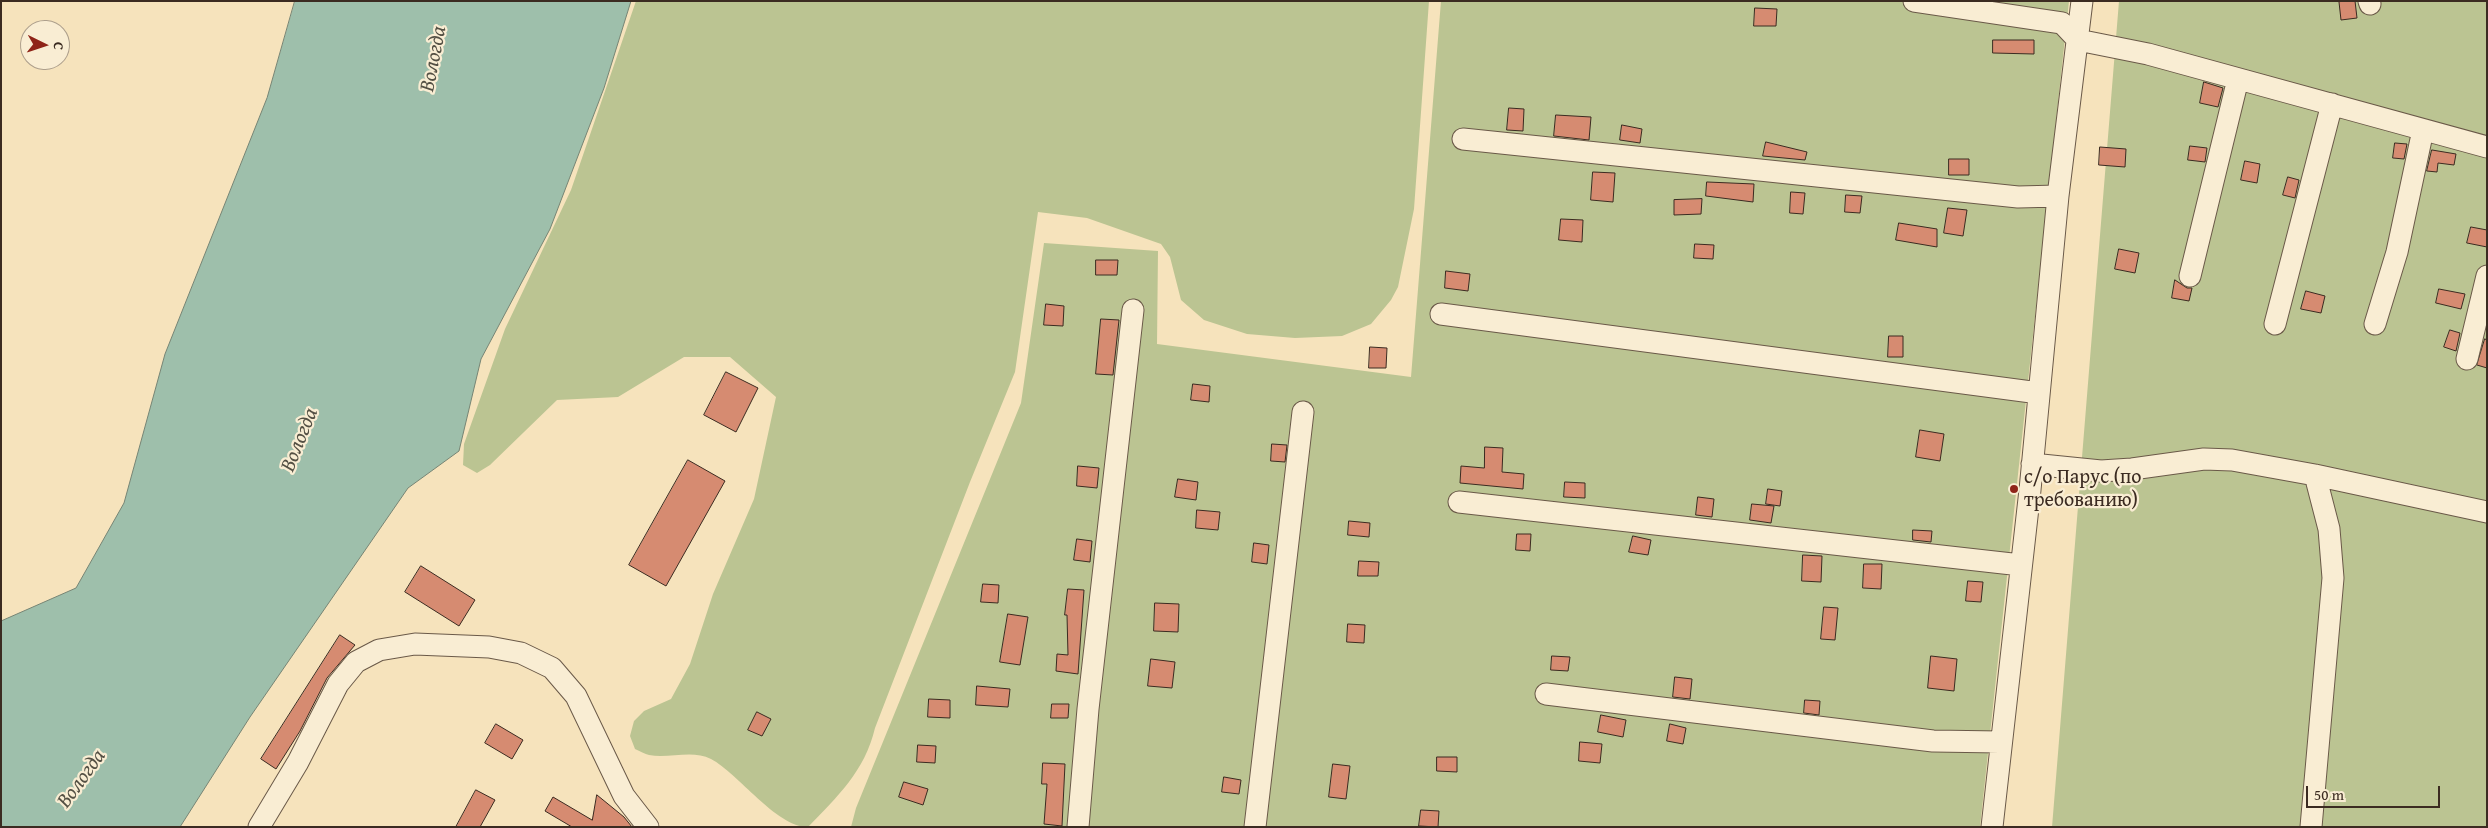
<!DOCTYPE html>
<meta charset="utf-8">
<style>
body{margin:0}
#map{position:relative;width:2488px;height:828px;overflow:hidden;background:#f6e3bc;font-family:"Gentium Book Plus",serif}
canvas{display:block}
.frame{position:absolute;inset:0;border:2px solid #3b2b21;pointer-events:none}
.north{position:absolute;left:20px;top:20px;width:50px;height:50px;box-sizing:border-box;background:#f9edd3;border:1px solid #ad9f8c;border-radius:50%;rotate:94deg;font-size:14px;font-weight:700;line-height:20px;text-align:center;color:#3b2b21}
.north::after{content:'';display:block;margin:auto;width:18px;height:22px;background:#8f2418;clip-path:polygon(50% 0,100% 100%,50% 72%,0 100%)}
.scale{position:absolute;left:2306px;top:786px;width:134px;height:22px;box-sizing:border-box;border:2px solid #3b2b21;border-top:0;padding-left:6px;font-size:15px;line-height:18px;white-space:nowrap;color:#3b2b21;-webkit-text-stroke:4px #f9edd3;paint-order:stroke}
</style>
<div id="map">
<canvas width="2488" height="828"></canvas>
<div class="frame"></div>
<div class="north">С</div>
<div class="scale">50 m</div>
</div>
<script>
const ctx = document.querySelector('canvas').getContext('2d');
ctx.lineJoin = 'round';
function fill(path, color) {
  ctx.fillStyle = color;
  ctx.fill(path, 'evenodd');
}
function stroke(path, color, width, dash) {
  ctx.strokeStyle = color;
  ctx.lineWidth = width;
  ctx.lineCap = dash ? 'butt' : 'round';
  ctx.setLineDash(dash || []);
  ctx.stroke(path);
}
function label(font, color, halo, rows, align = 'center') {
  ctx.font = font + ' "Gentium Book Plus",serif';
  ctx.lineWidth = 4.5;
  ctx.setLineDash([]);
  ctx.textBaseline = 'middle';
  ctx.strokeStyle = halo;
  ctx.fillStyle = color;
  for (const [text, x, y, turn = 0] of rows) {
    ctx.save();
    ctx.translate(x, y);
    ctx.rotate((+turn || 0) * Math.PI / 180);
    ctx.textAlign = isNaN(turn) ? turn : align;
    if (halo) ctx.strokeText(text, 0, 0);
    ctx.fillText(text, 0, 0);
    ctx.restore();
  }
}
const green = new Path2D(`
 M636,1H1429L1414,209L1398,287L1391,300L1371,324L1342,336L1295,338L1247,334L1204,320L1181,300L1170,257L1161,244L1087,218L1038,212L1015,372L970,482L875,728C865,771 837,797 808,827C776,827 738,773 711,759C692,749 669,759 649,755C645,754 640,751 635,749L630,736L634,721L644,711L671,699L690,664L713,594L754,499L776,397L730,357H684L618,397L557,400L490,465L477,473L463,465L464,444L505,329L571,190Z
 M1441,1H2069L1980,827H851L856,808L1021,403L1044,243L1158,251L1157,344L1411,377Z
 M2119,1H2487V827H2052Z`);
const water = new Path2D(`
 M295,1H631L604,88L550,229L481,359L459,451L408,488L250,717L180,827H1V621L76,588L124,503L165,354L267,98Z`);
const building = new Path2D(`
 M2355,1L2357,18L2341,20L2339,2Z
 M1755,8L1777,9L1776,26H1754Z
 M1993,40H2034V54L1993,53Z
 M2204,82L2223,88L2218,107L2200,103Z
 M1509,108L1524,109L1523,131L1507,130Z
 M1556,115L1591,117L1589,140L1554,136Z
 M1622,125L1642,129L1640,143L1620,140Z
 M1766,142L1807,152L1805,160L1763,156Z
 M2395,143L2407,144L2404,159L2393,158Z
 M2190,146L2207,148L2205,162L2188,160Z
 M2100,147L2126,149L2125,167L2099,165Z
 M2432,150L2456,154L2454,165L2438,163L2437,172L2427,171Z
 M1949,159H1969V175H1949Z
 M2245,161L2260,164L2257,183L2241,180Z
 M1593,172L1615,173L1613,202L1591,200Z
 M2288,177L2299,180L2295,198L2283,195Z
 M1707,182L1754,184L1753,202L1706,196Z
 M1791,192L1805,193L1803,214L1790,213Z
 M1846,195L1862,196L1860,213L1845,212Z
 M1702,199L1701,214L1674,215V200Z
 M1948,208L1967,210L1963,236L1944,233Z
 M1561,219L1583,220L1582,242L1559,240Z
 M1899,223L1937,229V247L1896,240Z
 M2471,227L2487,230V247L2467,243Z
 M1695,244L1714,245L1713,259L1694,258Z
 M2119,249L2139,253L2135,273L2115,269Z
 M1096,260H1118L1117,275H1096Z
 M1446,271L1470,274L1468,291L1445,288Z
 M2175,280L2187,288H2192L2189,301L2172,298Z
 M2439,289L2465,294L2461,309L2436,303Z
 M2306,291L2325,296L2321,313L2301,309Z
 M1046,304L1064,306L1063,326L1044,325Z
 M1101,319L1119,320L1113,375L1096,374Z
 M2450,330L2460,333L2456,351L2444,347Z
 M1889,336H1903V357H1888Z
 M2485,339L2487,340V368L2477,365Z
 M1370,347L1387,348L1386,368H1369Z
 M726,372L758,388L736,432L704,415Z
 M1193,384L1210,386L1209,402L1191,400Z
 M1920,430L1944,434L1940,461L1916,457Z
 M1272,444L1287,445L1285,462L1271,461Z
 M1485,447L1503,448L1502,472L1524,474L1523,489L1460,483L1461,466L1484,468Z
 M688,460L725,481L666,586L629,565Z
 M1078,466L1099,468L1097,488L1077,486Z
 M1178,479L1198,482L1196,500L1175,497Z
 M1565,482L1585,483V498L1564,497Z
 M1768,489L1782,491L1780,506L1766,504Z
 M1698,497L1714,499L1712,517L1696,515Z
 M1752,504L1774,506L1771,523L1750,520Z
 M1197,510L1220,512L1218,530L1196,528Z
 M1349,521L1370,523L1369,537L1348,535Z
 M1913,530L1932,531L1931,542L1913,540Z
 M1517,534H1531L1530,551L1516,550Z
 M1633,536L1651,540L1648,555L1629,552Z
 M1077,539L1092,541L1090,562L1074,560Z
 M1254,543L1269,545L1267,564L1252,562Z
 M1803,555L1822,556L1821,582L1802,581Z
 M1359,561L1379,562L1378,576H1358Z
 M1864,564H1882L1881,589L1863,588Z
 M421,566L475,600L459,626L405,592Z
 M1968,581L1983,582L1981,602L1966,601Z
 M983,584L999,585L998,603L981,602Z
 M1068,589L1084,590L1078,674L1056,671L1057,654L1068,655L1067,615H1065Z
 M1155,603L1179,604L1178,632L1154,631Z
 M1824,607L1838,608L1835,640L1821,639Z
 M1008,614L1028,617L1020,665L1000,662Z
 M1348,624L1365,625L1364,643L1347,642Z
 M340,635L355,645L327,678L300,731L276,769L261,759Z
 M1552,656L1570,657L1568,671L1551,670Z
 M1931,656L1957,659L1954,691L1928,688Z
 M1151,659L1175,662L1172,688L1148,686Z
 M1675,677L1692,679L1690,699L1673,697Z
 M977,686L1010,689L1008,707L976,705Z
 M929,699L950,700V718L928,717Z
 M1805,700L1820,701L1819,715L1804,713Z
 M1052,704H1069L1068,718H1051Z
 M757,712L771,719L762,736L748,730Z
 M1601,715L1626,720L1623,737L1598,732Z
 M496,724L523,740L512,759L485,743Z
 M1670,724L1686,728L1683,744L1667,741Z
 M1580,742L1602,744L1600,763L1579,761Z
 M918,745L936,746L935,763L917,762Z
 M1437,757H1457V772L1437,771Z
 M1043,763L1065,764L1062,826L1044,824L1047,784H1042Z
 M1333,764L1350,766L1346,799L1329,797Z
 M1224,777L1241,780L1239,794L1222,792Z
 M904,782L928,789L923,805L899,797Z
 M476,790L495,800L480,827H456Z
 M597,795L624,817L632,827H572L545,811L553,797L592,820Z
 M1421,810L1439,811L1438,827L1419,826Z`);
const minor = new Path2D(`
 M1914,1L2062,23L2078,40L2148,54L2487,147
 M2369,1L2370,4
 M1463,139L2018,197L2058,196
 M2190,276L2238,79
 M1441,314L2039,393
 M2275,324L2332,104
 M2375,324L2397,252L2423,130
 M2467,359L2487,276
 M2032,464L2101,471L2132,469L2204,459L2232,460L2315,475L2487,512
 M1459,502L2021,565
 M1546,694L1933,741L2000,742
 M259,827L298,762L338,684L356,662L379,650L415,644L489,647L521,653L552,668L576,696L624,796L648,827
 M1078,827L1088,709L1133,310
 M1255,827L1303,412
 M1992,827L2030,490L2058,196L2082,1
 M2311,827L2333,578L2329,529L2315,475`);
const markers = [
 [2014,489,5,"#8f2418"]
];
const poiNames = [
 ["с/о Парус (по",2024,478],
 ["требованию)",2024,501]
];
const waterNames = [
 ["Вологда",434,59,-79],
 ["Вологда",300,440,-68],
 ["Вологда",82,779,-54]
];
fill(green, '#bbc492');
fill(water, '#9ebfab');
stroke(water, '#768474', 1);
fill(building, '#d68b71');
stroke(building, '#3b2b21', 1);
stroke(minor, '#6a5948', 23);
stroke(minor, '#f9edd3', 21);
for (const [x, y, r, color] of markers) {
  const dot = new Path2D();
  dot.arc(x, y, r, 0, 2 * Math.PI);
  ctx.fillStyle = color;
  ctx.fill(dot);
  stroke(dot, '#f9edd3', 2);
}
label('20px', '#3b2b21', '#f9edd3', poiNames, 'left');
label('italic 21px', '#545044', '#f9edd3', waterNames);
</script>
